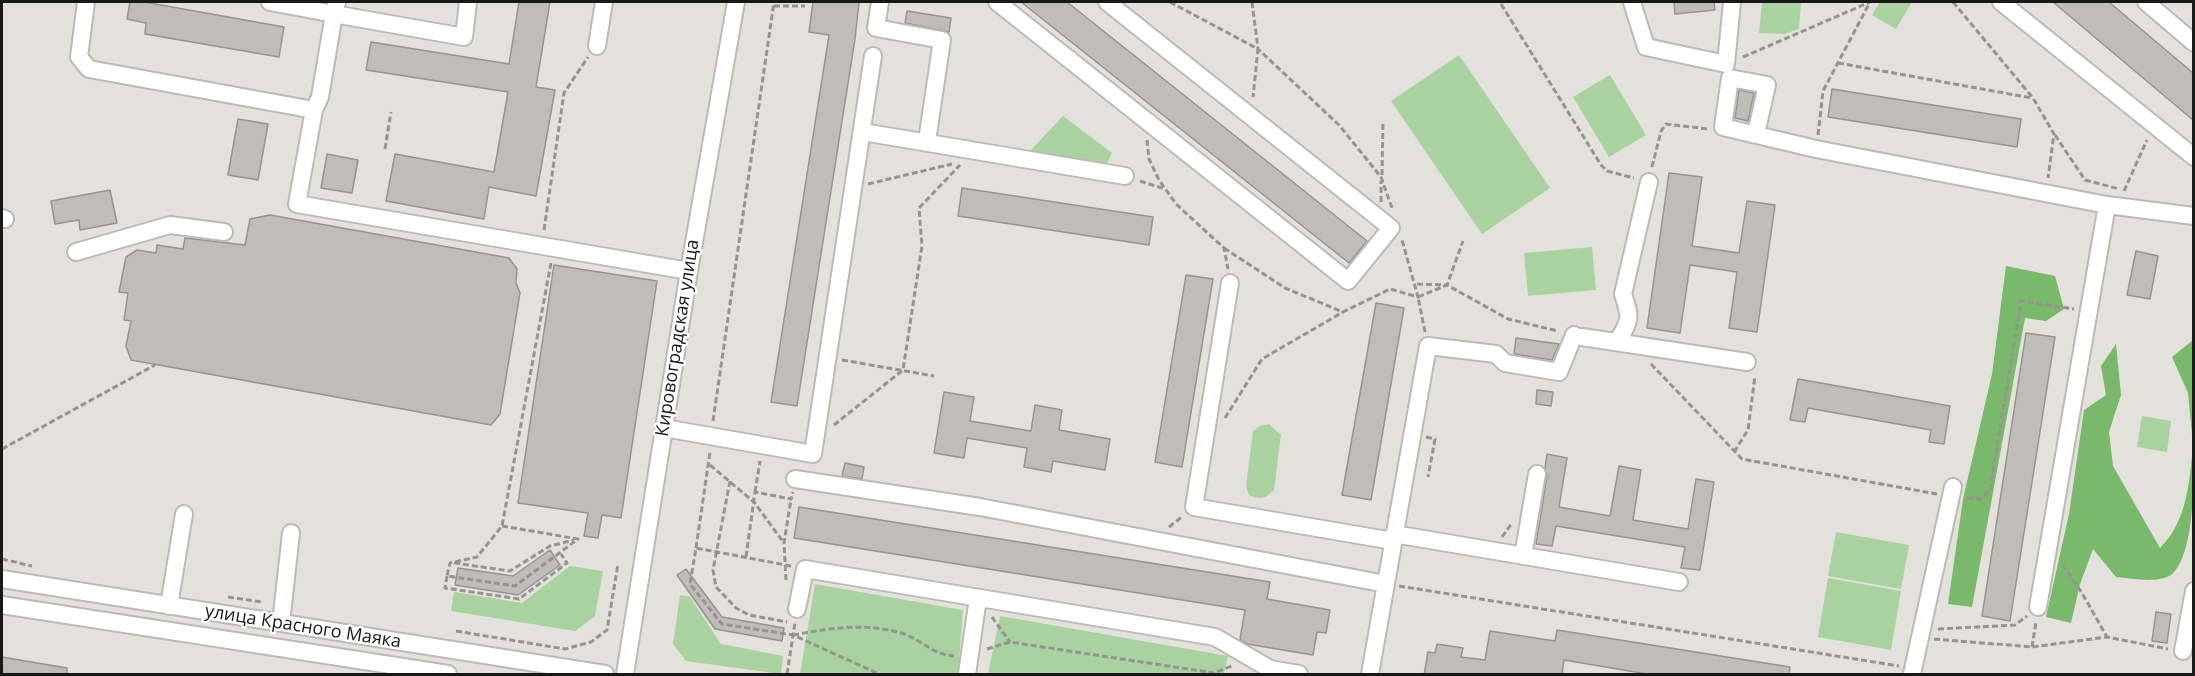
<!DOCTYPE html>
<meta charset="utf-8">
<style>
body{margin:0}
#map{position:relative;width:2195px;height:676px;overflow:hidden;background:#e3e1dc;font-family:"Open Sans",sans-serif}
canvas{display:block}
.frame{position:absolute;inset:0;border:3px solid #181816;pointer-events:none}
</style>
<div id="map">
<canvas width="2195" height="676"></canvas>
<div class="frame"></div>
</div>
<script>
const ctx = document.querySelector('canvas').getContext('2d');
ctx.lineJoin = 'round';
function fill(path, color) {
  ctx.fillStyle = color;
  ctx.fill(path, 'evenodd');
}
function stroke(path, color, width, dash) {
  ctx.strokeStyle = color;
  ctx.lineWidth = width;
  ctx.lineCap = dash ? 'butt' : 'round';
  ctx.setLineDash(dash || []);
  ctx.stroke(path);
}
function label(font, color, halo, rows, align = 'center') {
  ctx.font = font + ' "Open Sans",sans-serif';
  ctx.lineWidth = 4.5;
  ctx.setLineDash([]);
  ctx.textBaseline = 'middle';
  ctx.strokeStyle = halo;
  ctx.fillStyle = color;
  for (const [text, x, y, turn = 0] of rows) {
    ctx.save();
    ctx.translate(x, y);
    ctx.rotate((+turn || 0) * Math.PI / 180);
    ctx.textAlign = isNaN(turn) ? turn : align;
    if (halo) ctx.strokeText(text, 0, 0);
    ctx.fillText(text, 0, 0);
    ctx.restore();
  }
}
const green = new Path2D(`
 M1762,2H1801L1799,29L1784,34L1759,33Z
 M1880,2H1912L1896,29L1872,15Z
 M1459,55L1550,188L1482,234L1391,101Z
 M1610,75L1646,135L1609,157L1573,97Z
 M1063,116L1112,153L1106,165L1030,151Z
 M1592,247L1596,290L1528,296L1524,253Z
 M2142,416L2171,421L2167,452L2137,447Z
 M1269,424L1281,435L1274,490C1265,499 1260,500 1249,495L1246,487L1253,431L1260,426Z
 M1836,532L1909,545L1901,589L1828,576Z
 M570,566L603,571L595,616L575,631L451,611L454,592L522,603Z
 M1828,578L1901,591L1891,650L1818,637Z
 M815,584L963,610L958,674H800Z
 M680,595L690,597L721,644L783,656L781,674L686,661L673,644Z
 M1000,616L1228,656L1224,674H988Z`);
const forest = new Path2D(`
 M2006,266L2055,276L2064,309L2046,321L2025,318L1972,607L1948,604L1963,499L1992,374Z
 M2193,340V445L2188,393L2172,357Z
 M2116,344L2121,395L2109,432L2113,466L2160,548C2187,521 2189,484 2193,447C2194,481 2195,555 2171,575C2156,584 2133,578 2116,577L2093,549L2080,584L2071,623L2046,617L2069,514L2084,410L2106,395L2101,366Z`);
const building = new Path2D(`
 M130,2H144L284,27L279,57L145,34L146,23L127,19Z
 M519,2H550L536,87L555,90L536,196L489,187L484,219L386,201L395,154L494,172L508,92L366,70L371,42L509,64Z
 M813,2H859L855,39L797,406L771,402L829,35L809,32Z
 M1021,2H1067L1367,241L1349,263Z
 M1674,2H1714L1715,10L1675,14Z
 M2053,2H2109L2193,73V120Z
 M907,11L951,18L949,32L905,23Z
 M1832,89L2021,119L2017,147L1828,117Z
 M1739,90L1754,93L1748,121L1735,118Z
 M238,119L268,124L258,180L228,175Z
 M327,154L358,160L352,193L321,188Z
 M1669,173L1702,177L1692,246L1739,253L1747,201L1775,205L1757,332L1729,328L1737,272L1690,265L1680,333L1647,328Z
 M962,188L1153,217L1149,245L958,216Z
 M110,190L117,223L80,230L79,220L55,224L51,201Z
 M270,215L509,258L517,269L516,283L520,293L500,414L491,425L131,360L126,346L131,321L124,320L128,293L119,292L126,257L137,250L156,253L157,245L183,249L185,238L245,245L250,219Z
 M2136,251L2158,256L2150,299L2127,295Z
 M554,265L657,281L621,518L602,515L598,538L584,536L588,513L518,503Z
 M1186,275L1213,279L1182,467L1155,462Z
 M1376,303L1404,308L1371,500L1342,495Z
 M2026,333L2055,337L2010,621L1982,616Z
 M1516,338L1559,344L1552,360L1514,354Z
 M1798,379L1950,406L1944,444L1929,442L1931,430L1808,408L1805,422L1790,420Z
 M1537,390L1553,392L1551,406L1536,404Z
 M944,392L974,397L970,421L1031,431L1035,405L1062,410L1059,430L1110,439L1105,470L1053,461L1051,472L1024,467L1027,448L967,438L964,458L934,453Z
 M1547,454L1567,458L1559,507L1610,516L1619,466L1641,470L1633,520L1688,529L1696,479L1714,482L1700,570L1681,568L1685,547L1556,526L1552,546L1536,544L1547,476L1545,468Z
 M845,463L864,467L862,479L842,476Z
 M799,507L1270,582L1267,599L1330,610L1326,633L1317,632L1313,655L1247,644L1240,639L1245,610L794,538Z
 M550,550L560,565L518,595L455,585L458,568L513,576Z
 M686,569L722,617L784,628L782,641L715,629L677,575Z
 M2156,612L2171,614L2167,643L2152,641Z
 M1557,630L1790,667L1789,675H1653L1564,660L1562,675H1424L1428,652L1435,653L1437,644L1463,648L1461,657L1485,660L1490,631L1555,641Z
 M2,657L67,668V675H2Z`);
const path = new Path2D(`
 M1170,2L1258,49L1253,97
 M1252,2L1258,49L1339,125L1381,177L1392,208
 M1953,2L2033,98L2054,134L2048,178
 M1501,4L1601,165L1607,171L1634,178
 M774,6H805
 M1743,57L1870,2
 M1838,63L2032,98
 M1818,135L1823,91L1869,4
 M2055,135L2085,180L2119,189
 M1147,140L1149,159L1159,180L1176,204L1224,248L1228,269
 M385,149L391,112
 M1652,167L1661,131L1666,124L1708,129
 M1382,175L1383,122
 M1140,181L1165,189
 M868,184L952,164
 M2124,191L2147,140
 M1381,202V181
 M544,230L564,93L588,57
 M1224,248L1285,288L1343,312L1390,289L1418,297L1402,240
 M1417,284L1447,285L1463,241
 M1425,332L1418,297L1447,285L1508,319L1558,331
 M842,360L934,376
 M1651,364L1742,459L1937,494
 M1225,418L1262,359L1343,312
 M713,421L774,2
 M834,425L903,370L922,246L919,208L960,165
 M1426,437L1435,439L1428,477
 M2,449L155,365
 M1734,452L1748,430L1755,376
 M710,465L754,502L784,543
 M730,481L713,570L716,587L736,608L749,615L787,622
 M755,492L760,461
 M1967,498L1982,499L1990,489L2021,301L2074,309
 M502,526L578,539L515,586L447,576L450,563L477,557L502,526L551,263
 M1169,527L1183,516
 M1502,537L1512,523
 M696,548L710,452
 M746,557L755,492L791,499L793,492
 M2,559L32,566
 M454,563L510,571L550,546L574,540
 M2062,565L2082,593L2107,637
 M791,566L696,548L690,584L722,624L793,635L879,674
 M447,576L445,588L519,599L567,563L561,554
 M786,580L784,543L791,499
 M1399,586L1899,666
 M228,597L262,602
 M992,617L1010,642
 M1938,629L2015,625L2027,616
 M456,631L565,649L591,642L607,630L618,564
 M793,635C831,628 866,622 904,634C924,641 931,654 954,656
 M1934,639L2032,647L2107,637L2168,649
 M2032,647L2036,622
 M987,649L1010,642L1214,673L1234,665
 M787,674L795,623`);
const minor = new Path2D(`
 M86,2L79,57L89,69L314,110L297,204L689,271
 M270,2L334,14L337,2
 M880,2L876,28L942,40L927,141
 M997,2L1348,281L1391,228L1107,2
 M1632,2L1646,47L1726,64L1732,2
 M2001,2L2194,157
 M2146,2L2194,43
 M597,46L604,2
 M314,110L320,97L334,14L464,37L468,2
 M863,132L1125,176
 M1756,134L1767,85L1730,78L1723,127L1816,149L2107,205
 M2,218L5,219
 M76,252L170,225L224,232
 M1230,283L1194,507L1393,541
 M1582,337L1747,362
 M1617,342C1631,319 1631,319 1623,294L1649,182
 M664,428L813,454L873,56
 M795,479L980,507L1386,584
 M1394,534L1679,582
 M1523,556L1537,474
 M2,579L605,674
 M2,605L448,674
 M169,606L184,514
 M2038,607L2107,205L2194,216
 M797,609L805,569L1215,637L1270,669L1299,674
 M281,623L291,533
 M2183,651L2194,591
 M625,674L689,271L736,2
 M967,674L978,598
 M1370,674L1428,346L1496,354L1505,363L1559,372L1574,335
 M1912,674L1953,487`);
const streetNames = [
 ["Кировоградская улица",678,338,-81],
 ["улица Красного Маяка",303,627,9]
];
fill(green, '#aad2a1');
fill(forest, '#7ab86b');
fill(building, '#bfbdb8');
stroke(building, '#96948f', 1.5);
stroke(minor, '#bcbab5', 20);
stroke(path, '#959490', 3, [6, 3]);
stroke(minor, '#fff', 16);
label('18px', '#181816', '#fff', streetNames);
</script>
